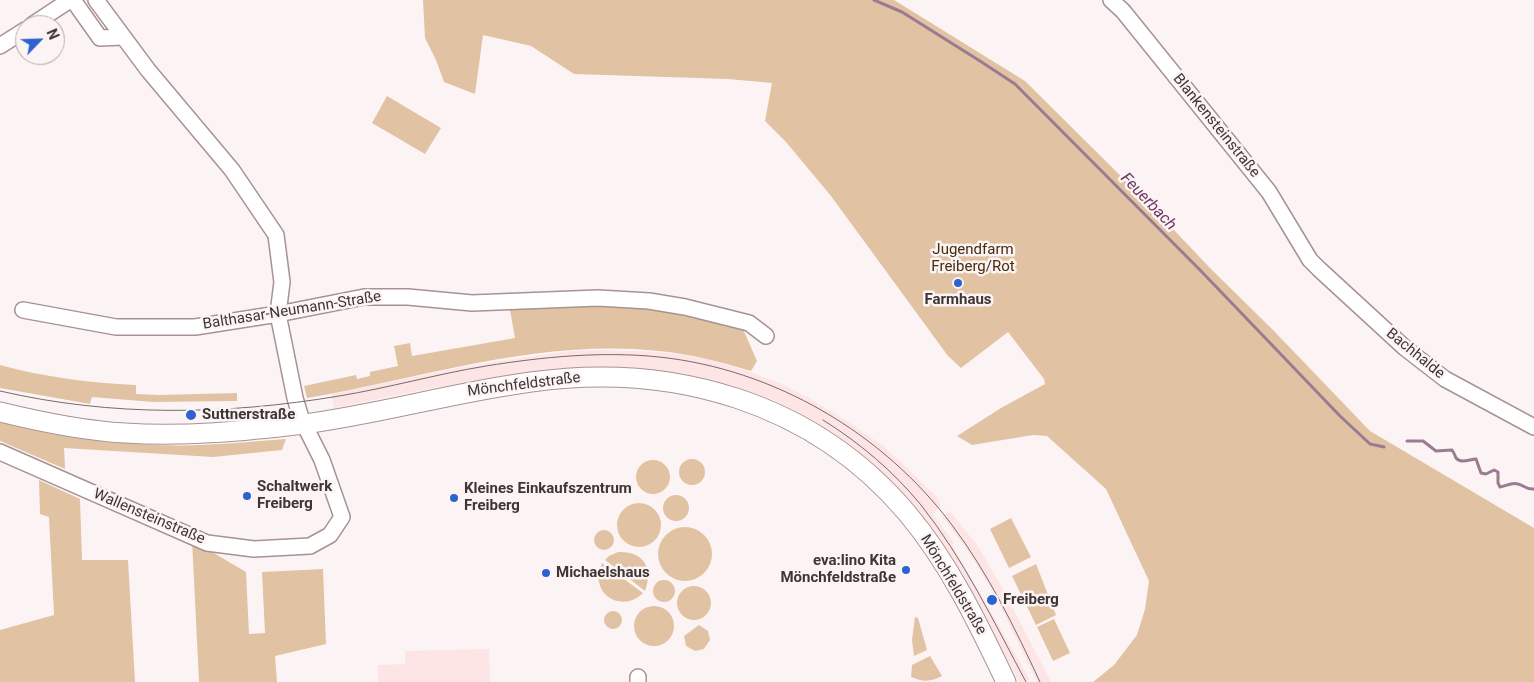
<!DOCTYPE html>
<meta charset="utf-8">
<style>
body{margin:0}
#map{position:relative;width:1534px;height:682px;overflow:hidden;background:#fcf4f4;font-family:Roboto,sans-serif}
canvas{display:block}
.north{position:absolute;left:15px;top:15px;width:50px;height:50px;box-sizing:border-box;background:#fcf4f4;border:1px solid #b0a8a8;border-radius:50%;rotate:66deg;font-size:14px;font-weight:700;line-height:20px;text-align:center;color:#3d3635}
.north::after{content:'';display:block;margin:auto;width:18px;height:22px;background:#2d63d1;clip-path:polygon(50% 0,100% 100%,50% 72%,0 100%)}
</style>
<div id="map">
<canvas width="1534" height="682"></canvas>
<div class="north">N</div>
</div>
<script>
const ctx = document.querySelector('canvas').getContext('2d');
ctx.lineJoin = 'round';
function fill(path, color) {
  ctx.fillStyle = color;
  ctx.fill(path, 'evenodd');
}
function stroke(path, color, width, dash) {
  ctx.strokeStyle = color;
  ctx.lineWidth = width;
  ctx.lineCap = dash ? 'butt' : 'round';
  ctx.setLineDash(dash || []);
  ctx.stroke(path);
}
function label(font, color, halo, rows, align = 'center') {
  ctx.font = font + ' Roboto,sans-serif';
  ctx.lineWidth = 5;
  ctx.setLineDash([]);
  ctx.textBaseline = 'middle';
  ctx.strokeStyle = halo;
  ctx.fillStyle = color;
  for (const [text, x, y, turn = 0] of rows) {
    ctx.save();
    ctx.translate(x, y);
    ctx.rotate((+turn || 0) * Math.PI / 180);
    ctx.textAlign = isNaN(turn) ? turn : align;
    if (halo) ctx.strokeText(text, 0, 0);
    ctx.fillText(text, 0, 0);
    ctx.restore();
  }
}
const built = new Path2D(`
 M601,350L659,352L703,358L751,372L779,383L807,397L845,420L882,445L902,463L938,498L941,506L933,514L954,543L952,544L1030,680L1019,682L964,578L937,538L903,495L884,476L835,435L798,412L773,400L723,383L699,377L679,373L630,368L574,370L438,387L334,408L331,394L458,368L513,359L571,351Z
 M950,511L977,545L1003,589L1051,682H1037L997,599L970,554L942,516Z
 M489,649L490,682H378V665L405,664V651Z`);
const green = new Path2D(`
 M423,0H894L1025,81L1157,212L1209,267L1274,331L1370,431L1534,528V682H1093L1114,665L1137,635L1145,609L1149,581L1106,489L1047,436L1033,435L972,445L957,436L1001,408L1045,384L1044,379L1008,332L961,368L948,356L831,196L786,142L765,121L772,83L728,79L574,74L531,46L483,35L475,94L444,82L436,60L425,38Z
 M387,96L441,128L425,154L372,123Z
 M596,306L649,309L682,314L743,329L757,361L751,371C721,362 691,354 659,351C540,338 423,378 307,398L304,386L356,375L357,379L370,376V372L398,366L394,346L410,343L412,356L515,338L510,310Z
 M0,365C44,377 90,383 136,385V394L159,395L237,393V401L153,402L92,397L90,404L0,388Z
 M0,421C51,434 105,443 157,445C200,447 244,442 286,439L282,450L213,457L64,448L65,469L0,441Z
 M679 472a13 13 0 1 1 26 0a13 13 0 1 1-26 0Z
 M636 477a17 17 0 1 1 34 0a17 17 0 1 1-34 0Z
 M39,480L80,499L82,560H128L135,682H0V630L54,615L49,517L40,514Z
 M663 508a13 13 0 1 1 26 0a13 13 0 1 1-26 0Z
 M617 525a22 22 0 1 1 44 0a22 22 0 1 1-44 0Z
 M1011,518L1031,557L1009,568L990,529Z
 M658 554a27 27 0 1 1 54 0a27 27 0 1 1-54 0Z
 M594 540a10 10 0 1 1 20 0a10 10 0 1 1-20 0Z
 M192,540L246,572L249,634L265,633L262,572L323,569L326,644L275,656L277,682H199Z
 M618,552C643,551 654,567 645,591L605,560L609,556Z
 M602,563L643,593C629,608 603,603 599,582C597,575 600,569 602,563Z
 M1036,564L1056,615L1036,625L1012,576Z
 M653 591a11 11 0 1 1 22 0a11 11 0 1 1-22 0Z
 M677 603a17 17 0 1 1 34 0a17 17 0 1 1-34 0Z
 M634 626a20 20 0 1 1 40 0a20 20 0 1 1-40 0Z
 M604 620a9 9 0 1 1 18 0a9 9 0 1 1-18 0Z
 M915,617L918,618L927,650L914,656L912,640Z
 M1054,619L1070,653L1053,661L1037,627Z
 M699,625L708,631L710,640L704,649L695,651L686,646L684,636Z
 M930,656L942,676C931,682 923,682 911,677L912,665Z`);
const stream = new Path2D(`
 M874,0L902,12L980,61L1015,84L1201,271L1340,416L1370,444L1384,447
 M1407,441H1423L1436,451L1452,450C1454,453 1455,455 1456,458C1461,464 1470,459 1476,459L1481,473L1486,474L1494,470L1498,472V483L1500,487C1506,486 1512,482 1518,484C1524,485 1526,490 1534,489`);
const minor = new Path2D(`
 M73,0L100,38L123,37
 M1111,0L1123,11L1269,192L1310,260L1319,269L1405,348L1445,379L1534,427
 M32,25L70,0
 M0,46L25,30
 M23,310L116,327H195L278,314L364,297H408L472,303L598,298L649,301L685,307L749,323L766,336
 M0,452L207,543L254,549L310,546L330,535L342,517L322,460L301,418L295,398L278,314L282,282L276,235L232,170L148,70L96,0
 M638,677V682`);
const major = new Path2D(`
 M0,412C41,422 83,431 125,433C184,437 246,431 304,424C380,414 455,392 531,382C673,362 813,402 907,513C949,563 978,623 1006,682`);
const tram = new Path2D(`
 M0,391C112,417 226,415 339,396C388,388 437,374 486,366C542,357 602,351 659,357C774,369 883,433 952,525C988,573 1015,628 1040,682
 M823,420C860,443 893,471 921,505C963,558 994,622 1026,682`);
const markers = [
 [958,283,5,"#2d63d1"],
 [191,415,6,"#2d63d1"],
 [247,496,5,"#2d63d1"],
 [454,498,5,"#2d63d1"],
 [906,570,5,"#2d63d1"],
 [546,573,5,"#2d63d1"],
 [992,600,6,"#2d63d1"]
];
const streetNames = [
 ["Blankensteinstraße",1216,126,51],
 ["Balthasar-Neumann-Straße",292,311,-9],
 ["Bachhalde",1415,354,39],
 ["Mönchfeldstraße",524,385,-7],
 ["Wallensteinstraße",149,517,23],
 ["Mönchfeldstraße",953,585,59]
];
const parkNames = [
 ["Jugendfarm",973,250],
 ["Freiberg/Rot",973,267]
];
const poiNames = [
 ["Farmhaus",958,300,"center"],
 ["Suttnerstraße",202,415],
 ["Schaltwerk",257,487],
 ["Freiberg",257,504],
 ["Kleines Einkaufszentrum",464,489],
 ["Freiberg",464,506],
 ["eva:lino Kita",896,561,"right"],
 ["Mönchfeldstraße",896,578,"right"],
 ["Michaelshaus",556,573],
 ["Freiberg",1003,600]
];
const waterNames = [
 ["Feuerbach",1148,202,46]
];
fill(built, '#fde5e5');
fill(green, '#e1c3a4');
stroke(stream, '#9a7b92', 3);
stroke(minor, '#a69392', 18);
stroke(major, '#a69392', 21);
stroke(minor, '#fff', 15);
stroke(major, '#fff', 19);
stroke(tram, '#736c6b', 1);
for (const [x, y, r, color] of markers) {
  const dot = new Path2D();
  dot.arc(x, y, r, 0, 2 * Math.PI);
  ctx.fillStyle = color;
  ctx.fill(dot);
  stroke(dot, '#fcf4f4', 2);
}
label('15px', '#3d3635', '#fcf4f4', streetNames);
label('15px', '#462c0e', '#fcf4f4', parkNames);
label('bold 15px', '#3d3635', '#fcf4f4', poiNames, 'left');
label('italic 16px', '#6c3764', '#fcf4f4', waterNames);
</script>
